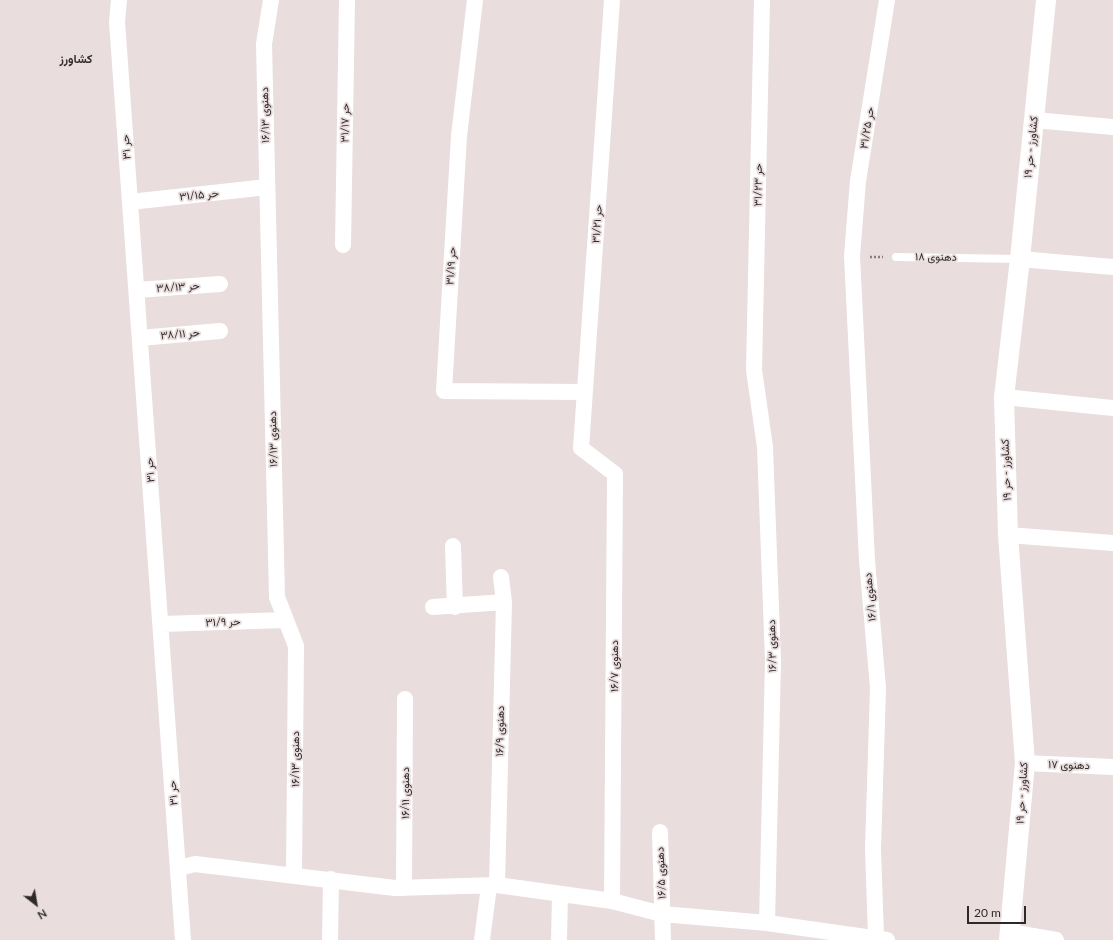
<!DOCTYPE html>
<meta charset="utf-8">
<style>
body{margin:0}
#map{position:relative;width:1113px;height:940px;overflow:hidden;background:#e9ddde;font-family:Lato,sans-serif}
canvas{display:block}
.north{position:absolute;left:16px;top:884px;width:40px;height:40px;-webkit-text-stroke:3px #e9ddde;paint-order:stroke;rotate:149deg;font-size:11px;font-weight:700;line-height:16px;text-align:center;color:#2e2a2a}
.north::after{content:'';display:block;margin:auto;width:14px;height:18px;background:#2e2a2a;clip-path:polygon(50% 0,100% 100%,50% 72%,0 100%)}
.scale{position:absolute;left:967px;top:906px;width:59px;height:18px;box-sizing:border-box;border:2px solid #2e2a2a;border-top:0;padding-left:5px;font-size:12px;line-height:14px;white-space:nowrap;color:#2e2a2a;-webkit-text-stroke:3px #e9ddde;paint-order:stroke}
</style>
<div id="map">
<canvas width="1113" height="940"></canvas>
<div class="north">N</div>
<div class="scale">20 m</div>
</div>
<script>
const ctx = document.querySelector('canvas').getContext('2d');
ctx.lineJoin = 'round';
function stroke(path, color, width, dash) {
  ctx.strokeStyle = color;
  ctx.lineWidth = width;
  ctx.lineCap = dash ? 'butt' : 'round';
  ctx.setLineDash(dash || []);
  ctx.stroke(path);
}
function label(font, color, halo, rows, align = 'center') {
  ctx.font = font + ' Lato,Vazirmatn,sans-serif';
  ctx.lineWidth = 3.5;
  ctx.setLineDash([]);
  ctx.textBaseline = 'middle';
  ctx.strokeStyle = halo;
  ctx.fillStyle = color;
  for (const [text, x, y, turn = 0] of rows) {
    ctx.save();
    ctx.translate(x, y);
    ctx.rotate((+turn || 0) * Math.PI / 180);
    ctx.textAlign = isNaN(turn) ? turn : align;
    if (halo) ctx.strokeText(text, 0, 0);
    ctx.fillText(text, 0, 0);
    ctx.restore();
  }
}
const path = new Path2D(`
 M870,257H883`);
const service = new Path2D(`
 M896,257L1020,259`);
const minor = new Path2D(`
 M119,0L117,22L183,940
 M271,0L264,44L277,597L296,646L294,875
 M475,0L459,136L444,391L585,392
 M762,0L754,370L765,447L773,661L767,923
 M1034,120L1113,127
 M130,202L267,187
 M343,245L347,0
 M1020,259L1113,267
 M137,290L220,284
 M140,338L220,331
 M1004,397L1113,408
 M1008,535L1113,543
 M453,546L455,607
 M433,607L504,602
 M161,624L286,620
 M1025,763L1113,767
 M660,832L663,940
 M179,868L195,864L395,888L497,885L612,901L662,914L767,923L887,940
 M497,885L504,602L501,577
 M404,888L405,699
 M612,901L615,474L581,448L612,0
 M1010,932L1056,940
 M876,937L873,849L878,688L867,560L852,256L858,181L887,0
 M330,940L331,879
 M482,940L489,886
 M559,940L560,894`);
const tertiary = new Path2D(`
 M1009,940L1025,763L1008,535L1004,397L1020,259L1046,0`);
const streetNames = [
 ["دهنوی ۱۶/۱۳",265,115,-91],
 ["حر ۳۱/۱۷",345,123,-89],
 ["حر ۳۱/۲۵",867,128,-81],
 ["حر ۳۱",126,147,-94],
 ["کشاورز - حر ۱۹",1031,147,-84],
 ["حر ۳۱/۲۳",758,185,-89],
 ["حر ۳۱/۱۵",199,195,-6],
 ["حر ۳۱/۲۱",597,224,-86],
 ["دهنوی ۱۸",936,257,1],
 ["حر ۳۱/۱۹",451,266,-86],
 ["حر ۳۸/۱۳",178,287,-4],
 ["حر ۳۸/۱۱",180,334,-5],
 ["دهنوی ۱۶/۱۳",273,439,-91],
 ["حر ۳۱",150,470,-94],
 ["کشاورز - حر ۱۹",1006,470,-92],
 ["دهنوی ۱۶/۱",870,597,-95],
 ["حر ۳۱/۹",223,622,-2],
 ["دهنوی ۱۶/۳",772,646,-91],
 ["دهنوی ۱۶/۷",614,666,-90],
 ["دهنوی ۱۶/۹",500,731,-89],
 ["دهنوی ۱۶/۱۳",295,759,-90],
 ["دهنوی ۱۷",1069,765,2],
 ["حر ۳۱",173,793,-94],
 ["دهنوی ۱۶/۱۱",405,793,-90],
 ["کشاورز - حر ۱۹",1022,793,-86],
 ["دهنوی ۱۶/۵",661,873,-92]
];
const neighbourhoodNames = [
 ["کشاورز",76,59]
];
stroke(path, '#888080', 2.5, [2, 2]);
stroke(service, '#fff', 8);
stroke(minor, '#fff', 16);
stroke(tertiary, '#fff', 20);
label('11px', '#2e2a2a', '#e9ddde', streetNames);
label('bold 12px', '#332b2c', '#e9ddde', neighbourhoodNames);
</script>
